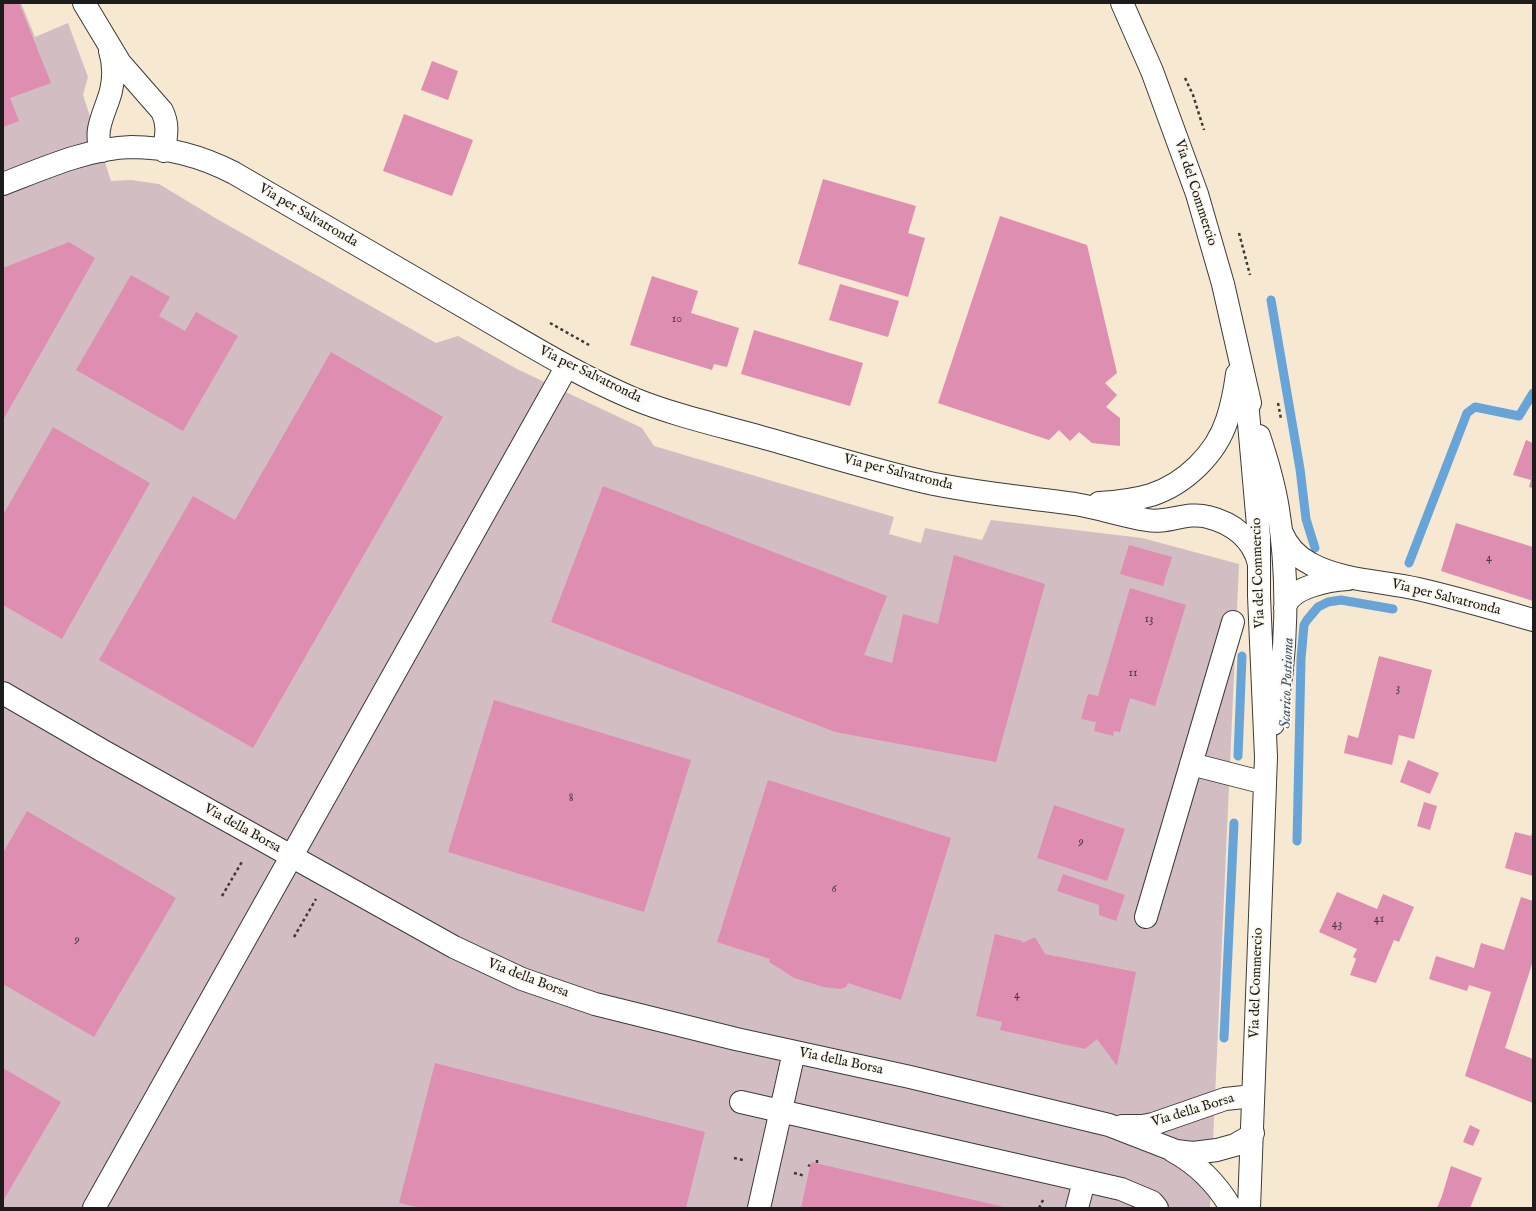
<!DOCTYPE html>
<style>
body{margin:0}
#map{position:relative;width:1536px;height:1211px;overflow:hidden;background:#f6e8d1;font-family:"IM FELL English",serif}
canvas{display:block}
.frame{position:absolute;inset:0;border:4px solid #1c1c1c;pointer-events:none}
</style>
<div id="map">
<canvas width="1536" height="1211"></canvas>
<div class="frame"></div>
</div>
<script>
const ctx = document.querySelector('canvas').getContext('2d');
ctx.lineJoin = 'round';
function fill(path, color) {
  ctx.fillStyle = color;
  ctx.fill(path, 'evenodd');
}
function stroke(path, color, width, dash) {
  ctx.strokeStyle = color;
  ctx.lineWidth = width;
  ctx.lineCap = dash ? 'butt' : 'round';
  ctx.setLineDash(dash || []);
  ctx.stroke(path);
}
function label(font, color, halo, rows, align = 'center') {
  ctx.font = font + ' "IM FELL English",serif';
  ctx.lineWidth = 3.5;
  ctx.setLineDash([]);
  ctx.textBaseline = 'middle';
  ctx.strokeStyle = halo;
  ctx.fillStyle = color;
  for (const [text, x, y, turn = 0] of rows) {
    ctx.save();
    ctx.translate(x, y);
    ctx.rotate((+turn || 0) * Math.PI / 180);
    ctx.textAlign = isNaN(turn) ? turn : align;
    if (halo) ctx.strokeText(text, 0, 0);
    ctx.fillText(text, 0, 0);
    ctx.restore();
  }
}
const industrial = new Path2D(`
 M3,3H21L35,37L68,23L88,77L83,95L111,181L131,180L159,184L217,219L436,343L458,336L519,370L642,428L654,446L894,517L889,534L921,543L925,528L982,540L991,520L1142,538L1239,564L1210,1208H3Z`);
const stream = new Path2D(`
 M1271,300L1300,469L1306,519L1315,548
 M1409,563L1467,413L1475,407L1519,416L1533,393
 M1238,756L1242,656
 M1297,841L1301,659L1304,625L1307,620L1318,607L1328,602L1341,600L1393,609
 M1224,1038L1234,823`);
const building = new Path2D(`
 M3,3H19L51,83L10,98L19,121L3,127Z
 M432,61L458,71L448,100L421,90Z
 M404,114L473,140L452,196L383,171Z
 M823,179L916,206L908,233L925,238L908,297L798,264Z
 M1000,216L1087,245L1117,373L1105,383L1117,395L1106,407L1120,418V446L1092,443L1079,432L1070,441L1059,430L1049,440L938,403Z
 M69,242L95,258L3,420V268Z
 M131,275L170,297L159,316L185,331L196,312L238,336L183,431L76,370Z
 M652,276L698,291L691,313L739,328L727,367L714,364L712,370L630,345Z
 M840,284L899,301L888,337L829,320Z
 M754,330L863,363L850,406L741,374Z
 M331,352L443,417L253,748L99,660L193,496L235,520Z
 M53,427L150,483L62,639L3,605V515Z
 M1526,440L1533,443V488L1529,487L1531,480L1513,475Z
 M603,486L887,596L864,655L892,663L903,614L938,624L954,555L1045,584L996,762L835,732L551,622Z
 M1456,523L1533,547V601L1441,571Z
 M1129,545L1172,557L1163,586L1120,574Z
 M1130,588L1186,605L1155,706L1130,698L1120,732L1114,731L1113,736L1094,731L1096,722L1081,719L1088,694L1098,696Z
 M1379,656L1432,670L1414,739L1399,735L1392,765L1344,753L1348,735L1358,738Z
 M494,700L691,760L644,912L448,852Z
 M1408,760L1439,773L1430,794L1400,782Z
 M768,780L951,838L901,1000L848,983L846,987L840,989L824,987L794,978L785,972L769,962L770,959L717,942Z
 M1424,802L1437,806L1430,830L1417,826Z
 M1054,805L1125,829L1107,881L1037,858Z
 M27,811L176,898L94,1037L3,984V853Z
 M1533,830V876L1505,868L1515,832L1531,836Z
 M1063,874L1125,895L1116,921L1099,915V905L1057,891Z
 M1337,892L1377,909L1383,894L1414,907L1399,942L1394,940L1376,983L1350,975L1356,959L1353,957L1357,949L1319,932Z
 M1521,897L1533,901V961L1505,1048L1533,1059V1103L1465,1076L1491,992L1469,985L1467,991L1429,979L1436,956L1474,968L1481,943L1504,950Z
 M995,934L1022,941L1023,943L1035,937L1045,954L1136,972L1117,1066L1097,1039L1085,1049L1000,1030L1002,1022L976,1016Z
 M435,1063L705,1132L686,1208H422L399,1203Z
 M3,1068L61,1102L3,1201Z
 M1470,1125L1480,1130L1473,1146L1463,1142Z
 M811,1162L1004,1207L1003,1208H801Z
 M1451,1166L1482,1178L1470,1208H1437L1442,1196Z`);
const path = new Path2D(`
 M1185,78L1193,95L1204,130
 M1239,233L1250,275
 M550,323L589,345
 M1278,403L1281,419
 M222,896L243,860
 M294,937L316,899
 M734,1158L743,1160
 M817,1163V1160
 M808,1165L810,1166
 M794,1173L805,1176
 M1039,1208L1044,1198`);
const minor = new Path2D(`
 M84,3L120,63L162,111C169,125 166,136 164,151
 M1122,3L1152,71L1197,194L1223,284L1250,403
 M102,151C92,131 106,111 111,91C114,78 114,64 110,51
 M3,184C42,169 89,148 131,147C167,147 203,157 234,173C316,220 396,268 478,315C528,344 578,375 632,398C673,415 718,425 761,437C815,452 870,469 925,482C974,493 1025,497 1075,504C1099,508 1123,516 1147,520C1167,524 1187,511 1208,517C1233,523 1253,539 1259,564
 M1246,389L1259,537V596L1266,757L1249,1208
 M1259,436C1267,460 1274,484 1278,509C1289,576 1288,658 1273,724
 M1099,503C1117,502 1134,500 1151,495C1185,484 1216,454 1227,420C1232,405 1235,389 1237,374
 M1281,531C1287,546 1297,557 1311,564C1343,581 1383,581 1418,589C1457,598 1495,609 1533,620
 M1285,608C1289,587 1330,580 1348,579
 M3,693L103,751L454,947L522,979L595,1004L736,1039L910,1077L1109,1125L1176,1151L1193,1153L1217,1150L1235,1145L1247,1138L1253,1133
 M1191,764L1265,783
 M1146,917L1233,622
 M741,1102L1121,1189L1152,1202L1157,1208
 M1122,1126H1142L1153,1124L1225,1099L1253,1096
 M1173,1151C1197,1164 1217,1184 1231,1208
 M94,1208L567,366
 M759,1208L794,1052
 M1077,1208L1084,1181`);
const numberNames = [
 ["10",677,320],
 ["4",1489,559],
 ["13",1149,620],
 ["11",1133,674],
 ["3",1398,689],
 ["8",571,799],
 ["9",1081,843],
 ["6",834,890],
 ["41",1379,920],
 ["43",1337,925],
 ["9",77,941],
 ["4",1017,996]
];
const streetNames = [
 ["Via del Commercio",1195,193,72],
 ["Via per Salvatronda",308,216,30],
 ["Via per Salvatronda",590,375,26],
 ["Via per Salvatronda",898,473,14],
 ["Via del Commercio",1259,573,-92],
 ["Via per Salvatronda",1446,598,14],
 ["Via della Borsa",242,829,29],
 ["Via della Borsa",528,979,21],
 ["Via del Commercio",1257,983,-88],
 ["Via della Borsa",841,1062,12],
 ["Via della Borsa",1193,1111,-17]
];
const waterNames = [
 ["Scarico Postioma",1288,683,-88]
];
fill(industrial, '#d2bec2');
stroke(stream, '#67a4d8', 9);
fill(building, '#de8eb0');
stroke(minor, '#3d3b37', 24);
stroke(path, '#3d3b37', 2.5, [3, 3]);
stroke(minor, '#fff', 22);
label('12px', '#4c3841', null, numberNames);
label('14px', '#1c1c1c', '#fbf7ec', streetNames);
label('italic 15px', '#3e5971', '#fbf7ec', waterNames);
</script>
